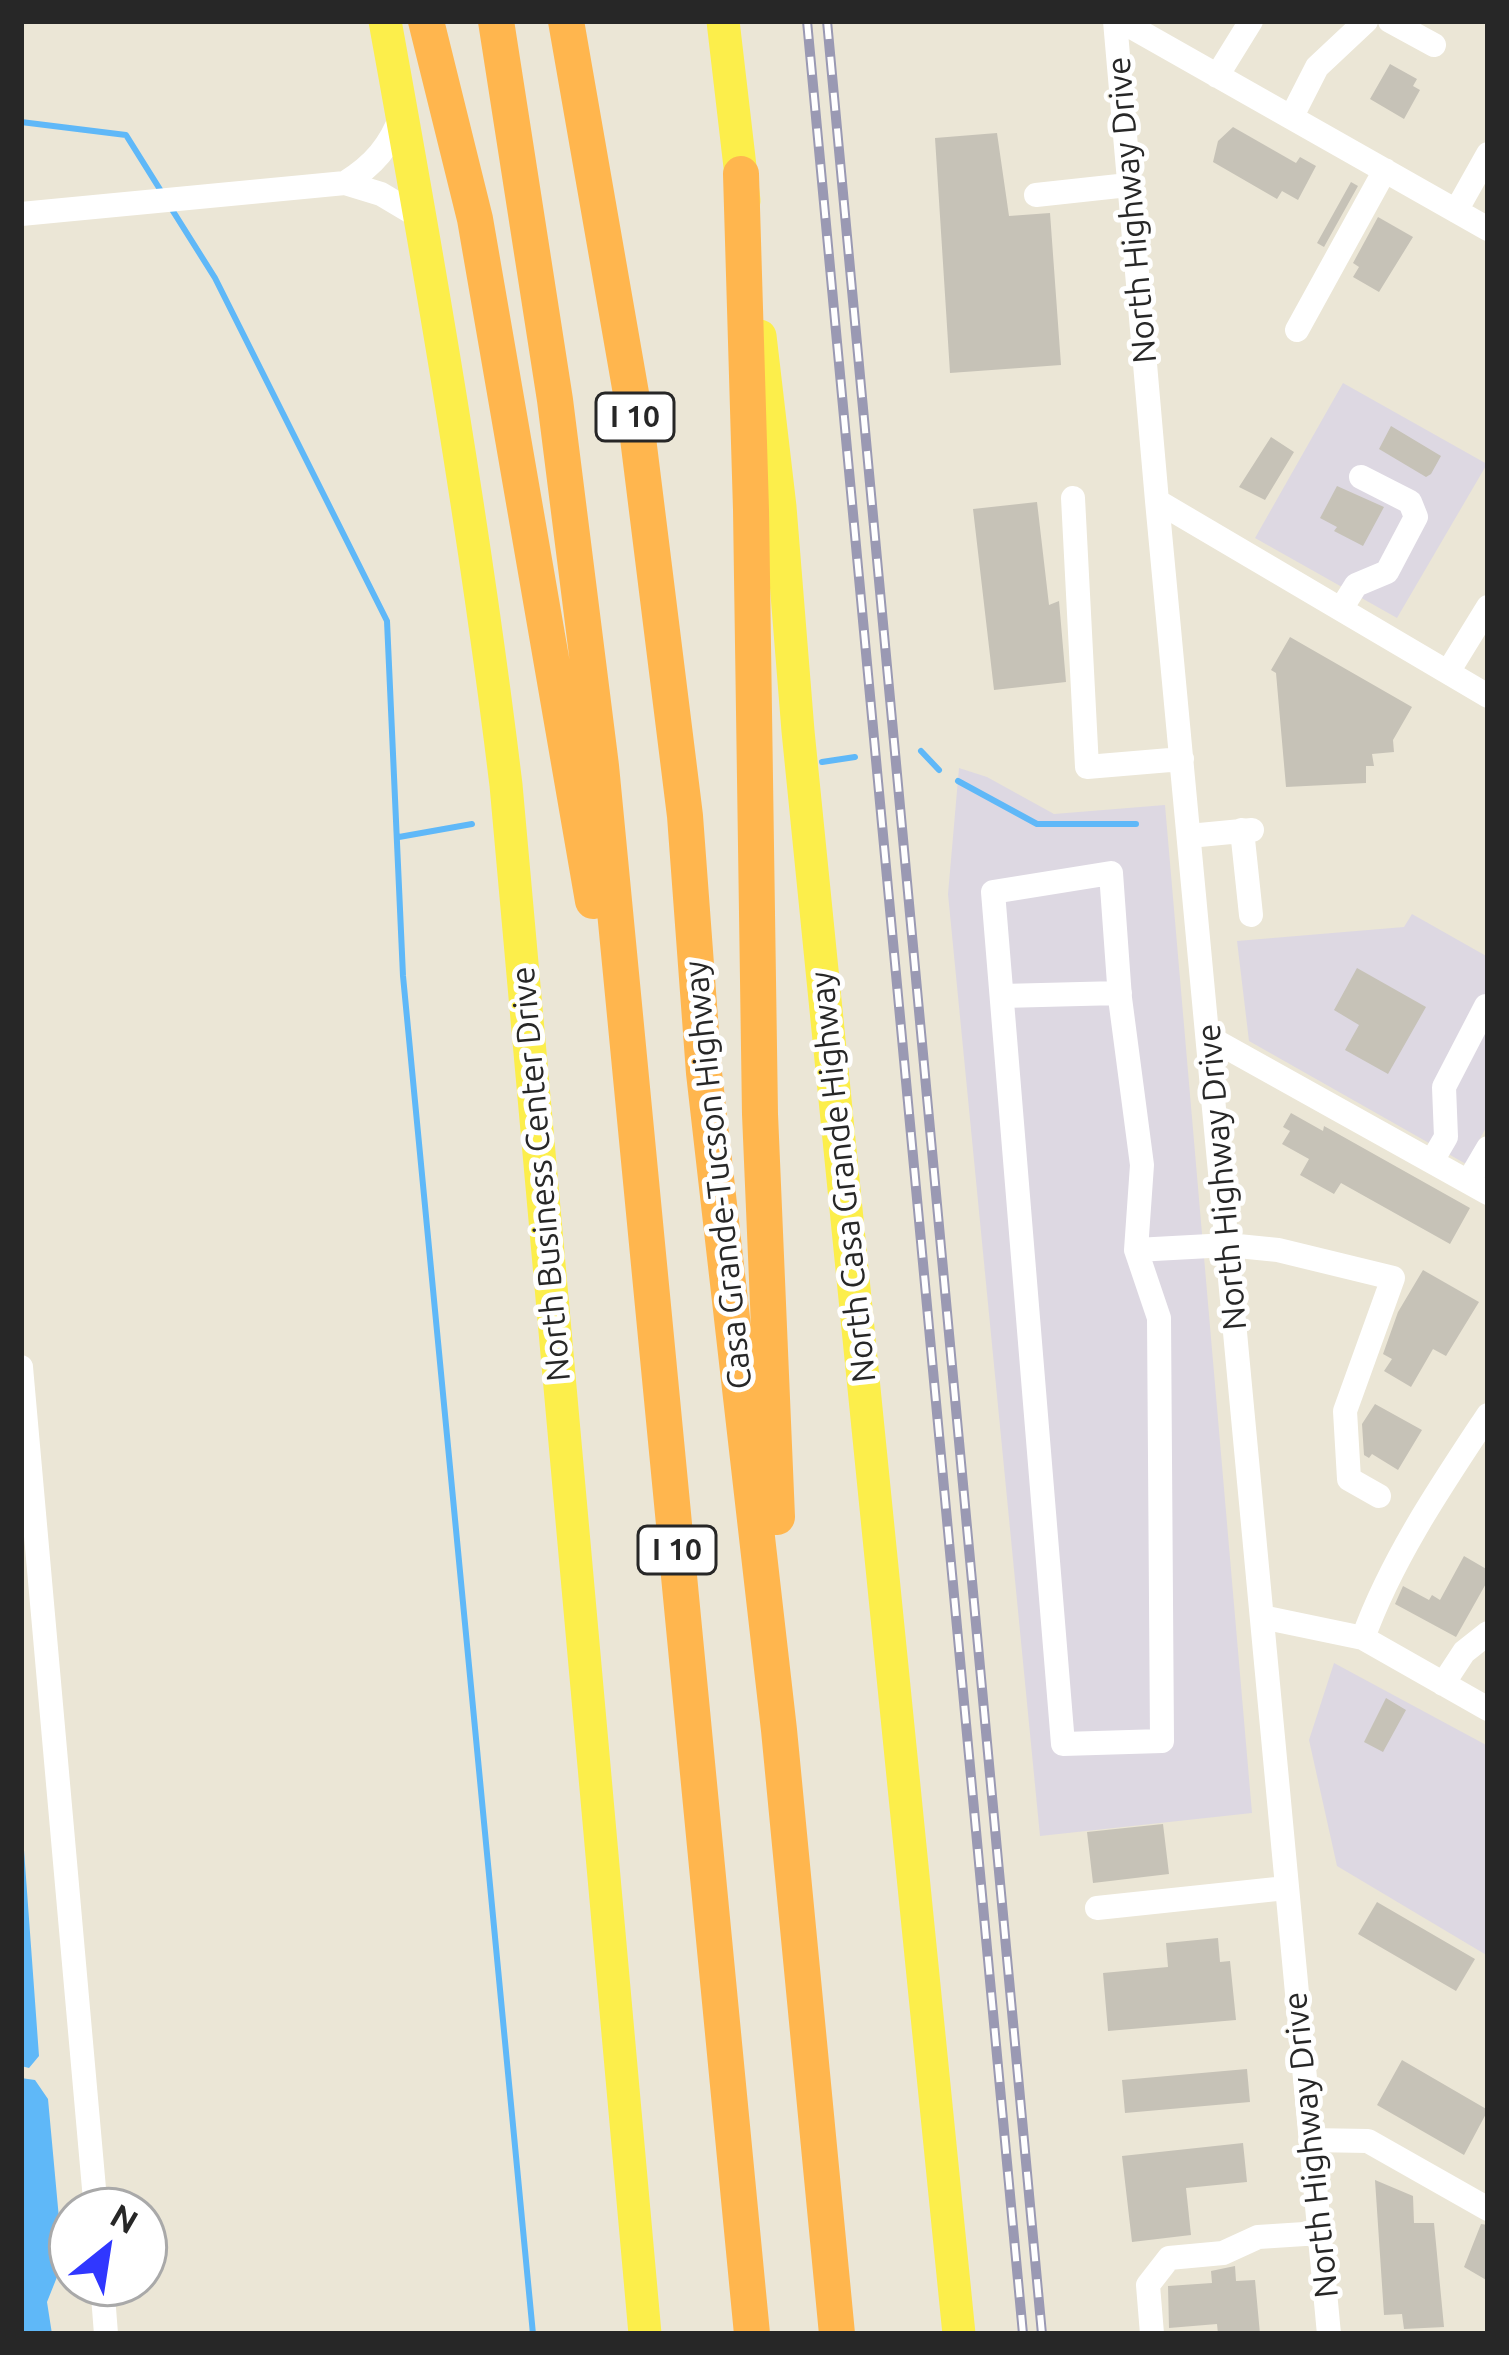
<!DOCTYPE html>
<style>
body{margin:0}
#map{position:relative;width:1509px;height:2355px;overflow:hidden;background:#ebe6d6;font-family:Ubuntu,sans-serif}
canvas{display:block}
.frame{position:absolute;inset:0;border:24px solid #272727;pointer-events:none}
.north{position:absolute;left:48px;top:2187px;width:120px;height:120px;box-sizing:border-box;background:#fff;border:3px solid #a9a9a9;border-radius:50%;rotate:30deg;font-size:33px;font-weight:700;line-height:48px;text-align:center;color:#272727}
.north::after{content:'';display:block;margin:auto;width:42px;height:54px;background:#3037ff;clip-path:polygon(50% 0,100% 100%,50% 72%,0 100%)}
</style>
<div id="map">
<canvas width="1509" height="2355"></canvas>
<div class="frame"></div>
<div class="north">N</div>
</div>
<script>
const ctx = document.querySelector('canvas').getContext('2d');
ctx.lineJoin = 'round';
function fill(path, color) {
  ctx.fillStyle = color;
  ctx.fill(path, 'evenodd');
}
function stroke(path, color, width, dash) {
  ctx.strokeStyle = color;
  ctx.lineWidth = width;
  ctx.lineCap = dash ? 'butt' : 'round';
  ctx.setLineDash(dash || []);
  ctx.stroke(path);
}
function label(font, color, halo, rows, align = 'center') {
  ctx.font = font + ' Ubuntu,sans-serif';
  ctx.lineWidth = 10;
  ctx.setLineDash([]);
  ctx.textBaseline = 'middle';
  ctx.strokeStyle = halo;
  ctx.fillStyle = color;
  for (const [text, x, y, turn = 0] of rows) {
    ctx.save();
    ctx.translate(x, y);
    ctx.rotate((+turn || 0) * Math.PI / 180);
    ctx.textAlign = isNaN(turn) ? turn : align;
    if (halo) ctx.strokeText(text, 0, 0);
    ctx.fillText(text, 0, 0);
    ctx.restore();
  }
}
const industrial = new Path2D(`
 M1343,383L1487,464L1397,618L1255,538Z
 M959,768L987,777L1054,814L1165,805L1252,1813L1040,1836L948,894Z
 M1412,914L1488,957V1124L1466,1164L1249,1041L1237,941L1404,927Z
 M1334,1663L1488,1746V1956L1337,1866L1309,1740Z`);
const water = new Path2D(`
 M21,1809L39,2056L29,2068L21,2066Z
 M21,2078L35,2080L48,2099L63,2262L47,2302L52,2334H21Z`);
const stream = new Path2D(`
 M21,122L126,135L161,191
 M171,208L215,278L387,621L403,976L533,2334
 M921,751L939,770
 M822,762L855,757
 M958,781L1037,824H1136
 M399,837L472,824`);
const building = new Path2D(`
 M1390,64L1417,79L1413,86L1420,90L1404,119L1370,99Z
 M1233,127L1296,163L1300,157L1316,166L1298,200L1282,191L1277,199L1213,162L1218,141Z
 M997,133L1009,216L1050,213L1061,365L950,373L935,138Z
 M1351,182L1358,186L1324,247L1317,243Z
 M1378,217L1413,237L1379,292L1353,277L1359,267L1353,263Z
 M1391,426L1441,456L1431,474L1426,477L1379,449Z
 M1271,437L1294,452L1265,500L1239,487Z
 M1337,486L1384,507L1363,546L1334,531L1337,527L1320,518Z
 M1037,502L1049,605L1059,601L1066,682L994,690L973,509Z
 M1290,637L1412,707L1393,740L1394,752L1372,754L1374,766H1366V783L1286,787L1276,673L1271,670Z
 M1357,968L1426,1007L1388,1074L1345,1050L1359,1025L1334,1010Z
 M1291,1113L1323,1131L1324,1126L1470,1208L1450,1244L1341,1183L1334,1194L1300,1175L1309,1159L1282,1144L1290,1131L1283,1127Z
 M1423,1270L1479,1302L1446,1356L1433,1349L1411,1387L1384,1371L1392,1359L1383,1354L1398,1312Z
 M1375,1404L1422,1430L1398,1470L1372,1454L1369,1458L1364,1455L1362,1424Z
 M1464,1556L1488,1570V1580L1456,1637L1395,1604L1403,1586L1429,1600L1432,1595L1440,1600Z
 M1386,1698L1406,1710L1383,1752L1364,1742Z
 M1163,1824L1169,1874L1093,1883L1087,1832Z
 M1377,1902L1475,1959L1456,1991L1358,1934Z
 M1218,1938L1220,1962L1230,1961L1236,2020L1108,2031L1103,1973L1168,1967L1166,1943Z
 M1402,2060L1488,2110L1464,2155L1377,2105Z
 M1247,2069L1250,2102L1125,2113L1122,2080Z
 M1243,2143L1247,2182L1186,2188L1191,2235L1132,2242L1122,2156Z
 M1375,2180L1413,2196L1414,2223H1434L1444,2327L1404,2329L1402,2314L1384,2315Z
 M1481,2224L1488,2225V2281L1464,2267Z
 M1235,2266L1236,2281L1255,2280L1260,2334H1218L1217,2324L1169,2328L1168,2286L1212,2283L1211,2271Z`);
const minor = new Path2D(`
 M1115,21L1157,501L1329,2334
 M1121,21L1488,229
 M1390,21L1434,45
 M1217,76L1251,21
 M1292,116L1317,67L1366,21
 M345,183C374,165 390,146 402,114
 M1036,195L1128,185
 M1456,211L1488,154
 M21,214L345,183L381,194L423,219
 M1297,330L1385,170
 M1073,498L1087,767L1182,759
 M1157,501L1488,696
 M1341,609L1356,585L1387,572L1416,517L1410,502L1361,477
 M1448,672L1488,607
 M1242,830L1251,915
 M1189,836L1252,830
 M1111,873L1120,998L1142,1165L1136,1250L1159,1318L1162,1741L1063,1744L993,892Z
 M1002,996L1120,993
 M1210,1038L1488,1193
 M1432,1161L1446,1137L1444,1087L1486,1006
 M1468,1182L1488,1148
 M1136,1250L1228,1245L1278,1250L1393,1278L1345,1411L1349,1479L1379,1496
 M21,1367L96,2211
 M1262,1617L1363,1638L1488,1709
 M1363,1638C1392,1558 1441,1486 1488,1415
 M1443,1684L1464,1652L1488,1633
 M1097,1908L1286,1888
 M1310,2140L1368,2141L1488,2209
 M102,2283L106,2334
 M1152,2334L1148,2285L1169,2258L1223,2253L1258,2237L1320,2233`);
const major = new Path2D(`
 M385,21C431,275 475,529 506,785L645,2334
 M723,21L744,201
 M760,336L780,507L798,731L959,2334`);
const highway = new Path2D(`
 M426,21L475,219L593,901
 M496,21L555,400L601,766L752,2334
 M566,21L636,422L685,816L704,1073L779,1730L837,2334
 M741,174L751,510L760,1114L777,1517`);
const rail = new Path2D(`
 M807,21L1023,2334
 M827,21L1042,2334`);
const shields = [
 [635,417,78],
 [677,1550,78]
];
const shieldNames = [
 ["I 10",635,417],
 ["I 10",677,1550]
];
const streetNames = [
 ["North Highway Drive",1132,210,-95],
 ["North Business Center Drive",541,1174,-95],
 ["Casa Grande-Tucson Highway",718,1175,-96],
 ["North Casa Grande Highway",843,1177,-96],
 ["North Highway Drive",1222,1177,-95],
 ["North Highway Drive",1311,2145,-96]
];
fill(industrial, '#ddd8e2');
fill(water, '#5fb8f8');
stroke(stream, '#5fb8f8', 6);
fill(building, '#c6c2b7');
stroke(minor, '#fff', 24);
stroke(major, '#fcee4b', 33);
stroke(highway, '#ffb64e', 36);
stroke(rail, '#9a99b3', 10);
stroke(rail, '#fff', 6, [18]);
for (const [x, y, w] of shields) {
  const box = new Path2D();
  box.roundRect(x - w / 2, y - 24, w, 48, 9);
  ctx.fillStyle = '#fff';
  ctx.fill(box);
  stroke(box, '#272727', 3);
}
label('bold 30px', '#272727', null, shieldNames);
label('33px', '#272727', '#fff', streetNames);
</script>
